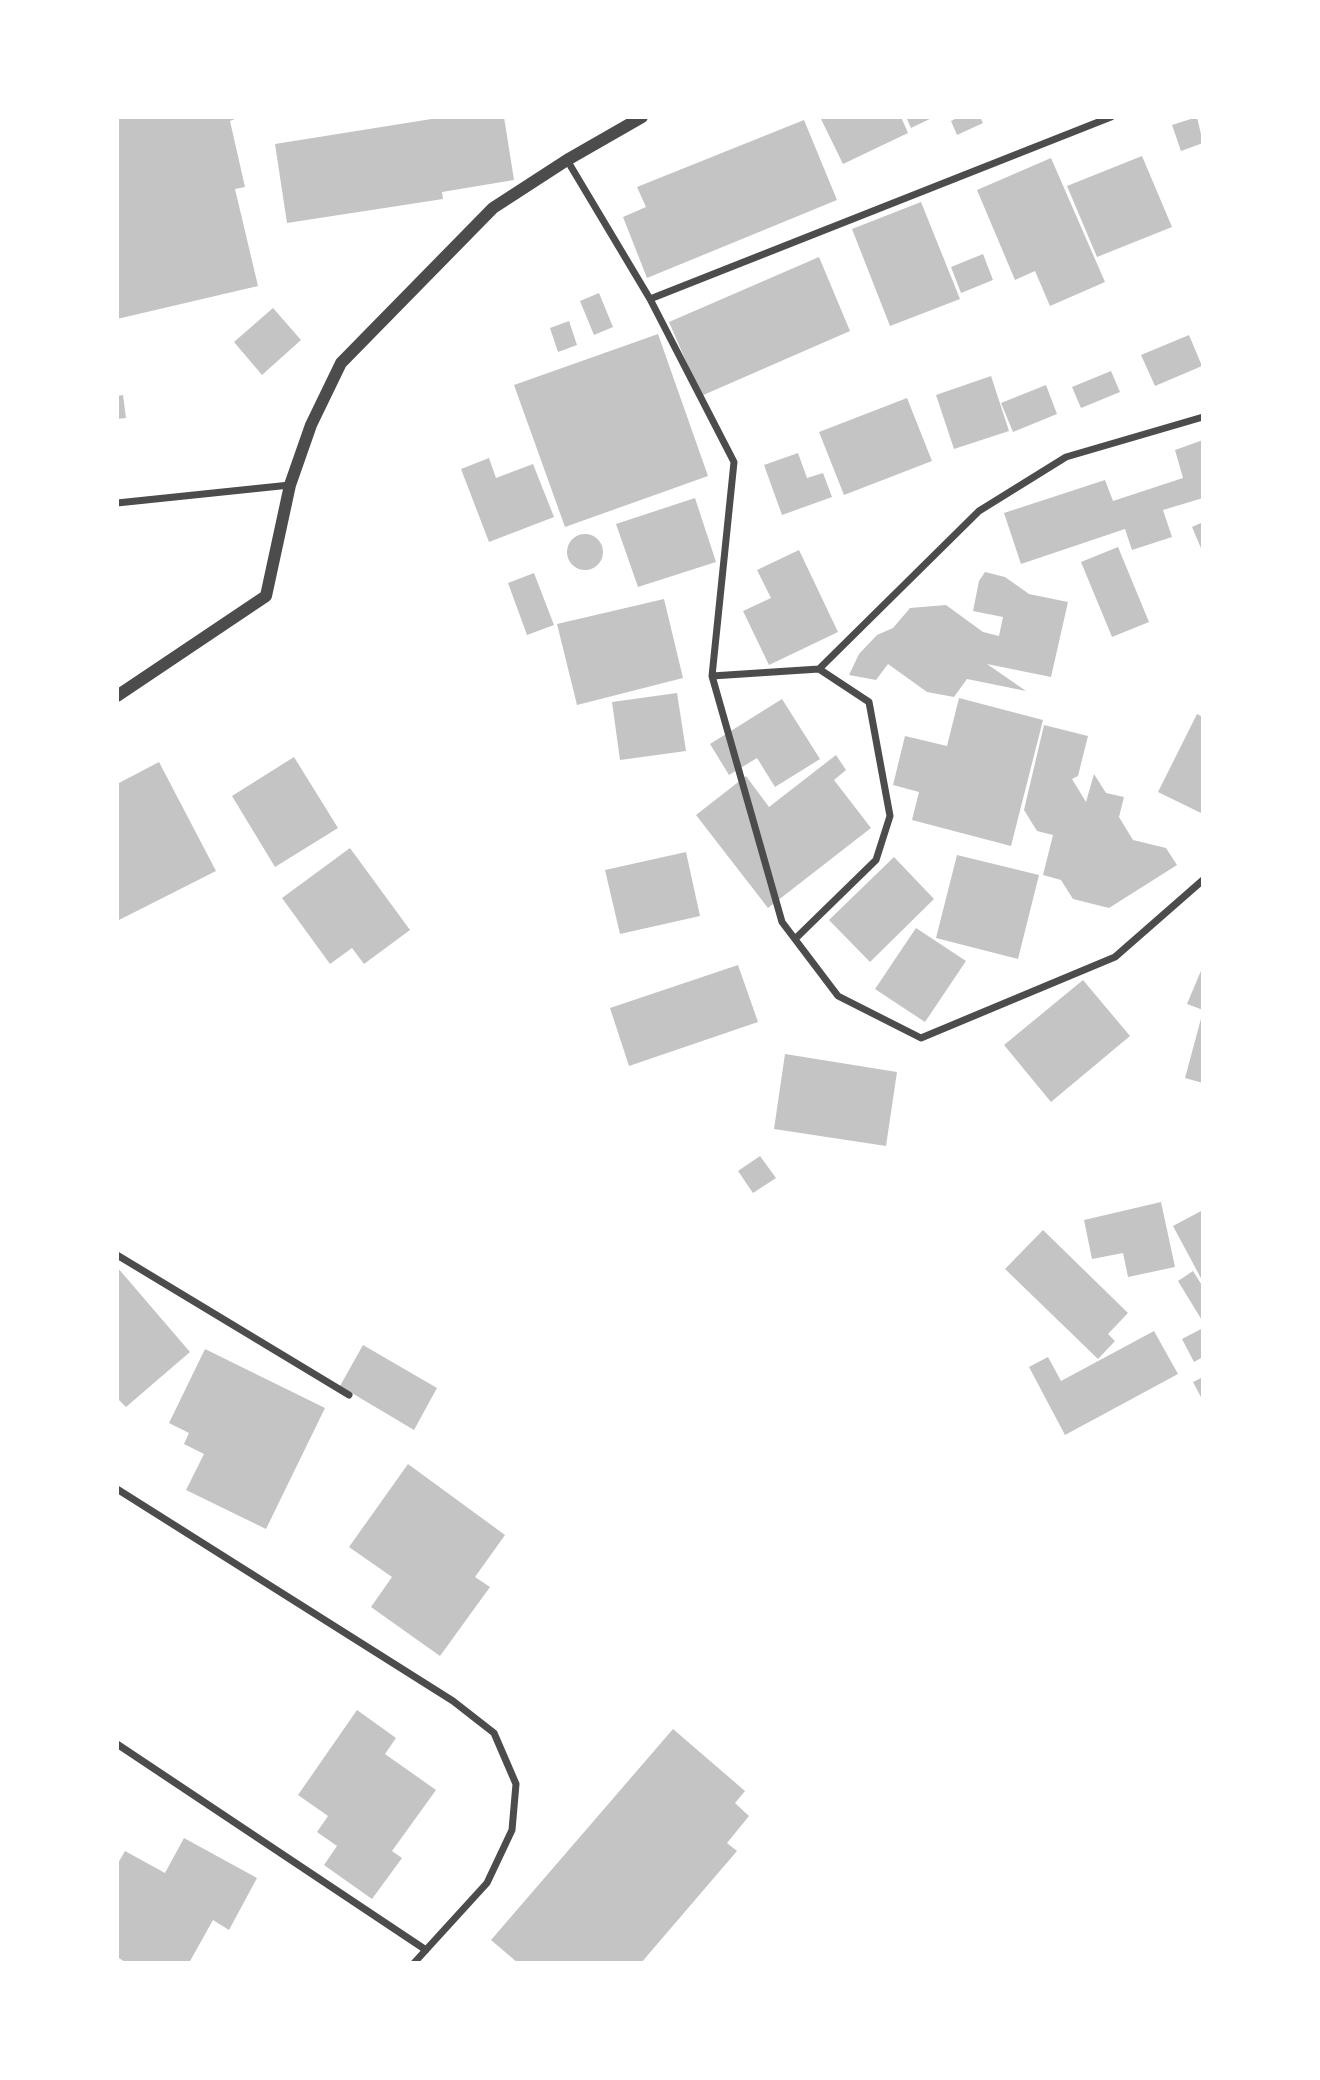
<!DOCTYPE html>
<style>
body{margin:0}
#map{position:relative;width:1320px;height:2080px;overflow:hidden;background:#fff;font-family:Figtree,sans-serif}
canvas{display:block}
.frame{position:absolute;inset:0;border:119px solid #fff;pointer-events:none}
</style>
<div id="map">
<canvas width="1320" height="2080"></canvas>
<div class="frame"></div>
</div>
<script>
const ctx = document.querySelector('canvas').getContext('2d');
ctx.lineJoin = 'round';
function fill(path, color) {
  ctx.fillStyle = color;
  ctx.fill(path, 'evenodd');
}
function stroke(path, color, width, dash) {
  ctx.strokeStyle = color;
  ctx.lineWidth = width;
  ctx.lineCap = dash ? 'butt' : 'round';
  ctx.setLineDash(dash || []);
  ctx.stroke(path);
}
const building = new Path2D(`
 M117,117H240L230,121L245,187L235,189L258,286L117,319Z
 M444,117H504L514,180L442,192L443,199L287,223L275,144Z
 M820,117H901L908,133L843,164Z
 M906,117H934L911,128Z
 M959,117H980L983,123L957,135L951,121Z
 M1197,117L1203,143L1181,151L1172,125Z
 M804,120L837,200L647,278L623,217L646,207L637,187Z
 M1142,156L1172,227L1097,257L1067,186Z
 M1051,158L1105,282L1050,306L1035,271L1015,280L977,190Z
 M921,202L960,299L890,326L852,229Z
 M983,254L993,280L961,293L951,267Z
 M819,257L850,331L701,396L669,322Z
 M599,293L613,327L594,335L580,301Z
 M273,308L301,340L262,375L234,342Z
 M569,321L577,345L558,352L550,328Z
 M658,334L708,476L565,527L514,385Z
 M1189,335L1202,366L1155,386L1141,355Z
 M1111,371L1120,392L1081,408L1072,387Z
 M991,376L1009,431L954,449L936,395Z
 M1046,385L1057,414L1013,432L1001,403Z
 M123,395L126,418L117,419V396Z
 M907,398L932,461L844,495L819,432Z
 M1203,440V498L1163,510L1172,537L1132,550L1125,529L1021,564L1004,513L1105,480L1113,501L1183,478L1175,450Z
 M798,453L807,478L823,473L832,497L782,515L764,465Z
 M489,458L496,478L533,464L554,517L489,542L461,469Z
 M695,498L716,562L638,587L616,524Z
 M1203,522V553L1192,527Z
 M567 552a18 18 0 1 1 36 0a18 18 0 1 1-36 0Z
 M1118,547L1149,622L1112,637L1081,562Z
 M799,550L838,632L769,665L743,611L771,598L757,570Z
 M985,572L1005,577L1029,594L1068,602L1051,677L987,664L1026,691L967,679L954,697L927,692L888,664L876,680L849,675L859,654L877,635L893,628L910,608L946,605L983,632L999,636L1003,617L973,611L979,581Z
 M534,573L554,625L527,635L508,583Z
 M664,599L683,678L577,705L557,624Z
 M677,693L686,751L620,760L612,702Z
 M959,698L1043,720L1011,846L912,820L919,792L893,785L905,736L947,746Z
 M782,699L820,759L775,787L757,758L729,775L710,744Z
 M1197,714L1203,717V814L1158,792Z
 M1044,725L1088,736L1078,776L1072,779L1086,802L1094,774L1106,793L1124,797L1119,817L1133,840L1166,848L1177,865L1109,908L1073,899L1061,880L1043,875L1053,835L1037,831L1024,810Z
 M836,755L846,770L834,780L871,828L768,908L696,815L746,776L769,807Z
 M294,757L338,828L275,867L232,796Z
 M159,762L216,871L117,921V784Z
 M350,848L410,930L364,964L352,948L330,964L282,898Z
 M686,852L700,916L620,934L605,870Z
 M957,855L1039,875L1018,959L936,938Z
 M894,857L934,899L870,962L829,920Z
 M916,928L966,961L925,1022L875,989Z
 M738,965L758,1022L629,1066L610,1008Z
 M1203,966V1010L1187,1004Z
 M1083,980L1130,1036L1051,1102L1004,1045Z
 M1202,1015H1203V1083L1185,1078Z
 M785,1054L897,1072L886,1146L774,1129Z
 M760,1156L776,1178L753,1193L738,1171Z
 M1161,1202L1175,1267L1128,1277L1123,1253L1092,1259L1084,1220Z
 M1203,1210V1282L1173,1226Z
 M1043,1230L1128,1313L1108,1334L1115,1341L1098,1359L1005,1269Z
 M117,1267L190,1352L126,1407L117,1398Z
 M1193,1271L1203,1287V1322L1178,1281Z
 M1203,1328V1357L1194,1362L1182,1339Z
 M1154,1331L1178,1374L1065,1435L1029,1367L1048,1357L1061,1381Z
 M363,1345L437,1388L414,1430L340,1386Z
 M205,1349L325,1408L266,1529L186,1490L204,1454L184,1444L189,1433L169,1423Z
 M1203,1377V1401L1193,1382Z
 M408,1464L505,1535L475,1577L490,1587L440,1656L371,1607L392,1577L349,1547Z
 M357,1710L396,1738L385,1754L436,1790L392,1851L402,1858L372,1899L324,1865L337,1846L317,1832L328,1816L298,1795Z
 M673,1729L745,1791L735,1803L749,1816L727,1843L737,1851L641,1963H518L491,1940Z
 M184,1838L257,1878L229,1930L213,1920L189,1963H127L117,1957V1865L125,1851L165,1873Z`);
const minor = new Path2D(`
 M567,160L650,299L734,462L712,676L782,922L838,996L921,1038L1115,957L1203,880
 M650,299L1111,117
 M117,503L290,485
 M712,676L819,669L979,511L1066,457L1203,417
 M795,939L876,860L890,816L869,702L819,669
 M117,1255L349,1395
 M117,1489L453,1701L494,1733L516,1784L512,1830L487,1883L414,1963
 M117,1744L426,1950`);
const tertiary = new Path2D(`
 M117,696L266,596L290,485L311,425L341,363L493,208L567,160L642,117`);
fill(building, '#c4c4c4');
stroke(minor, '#4c4c4c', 7);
stroke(tertiary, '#4c4c4c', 12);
</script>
